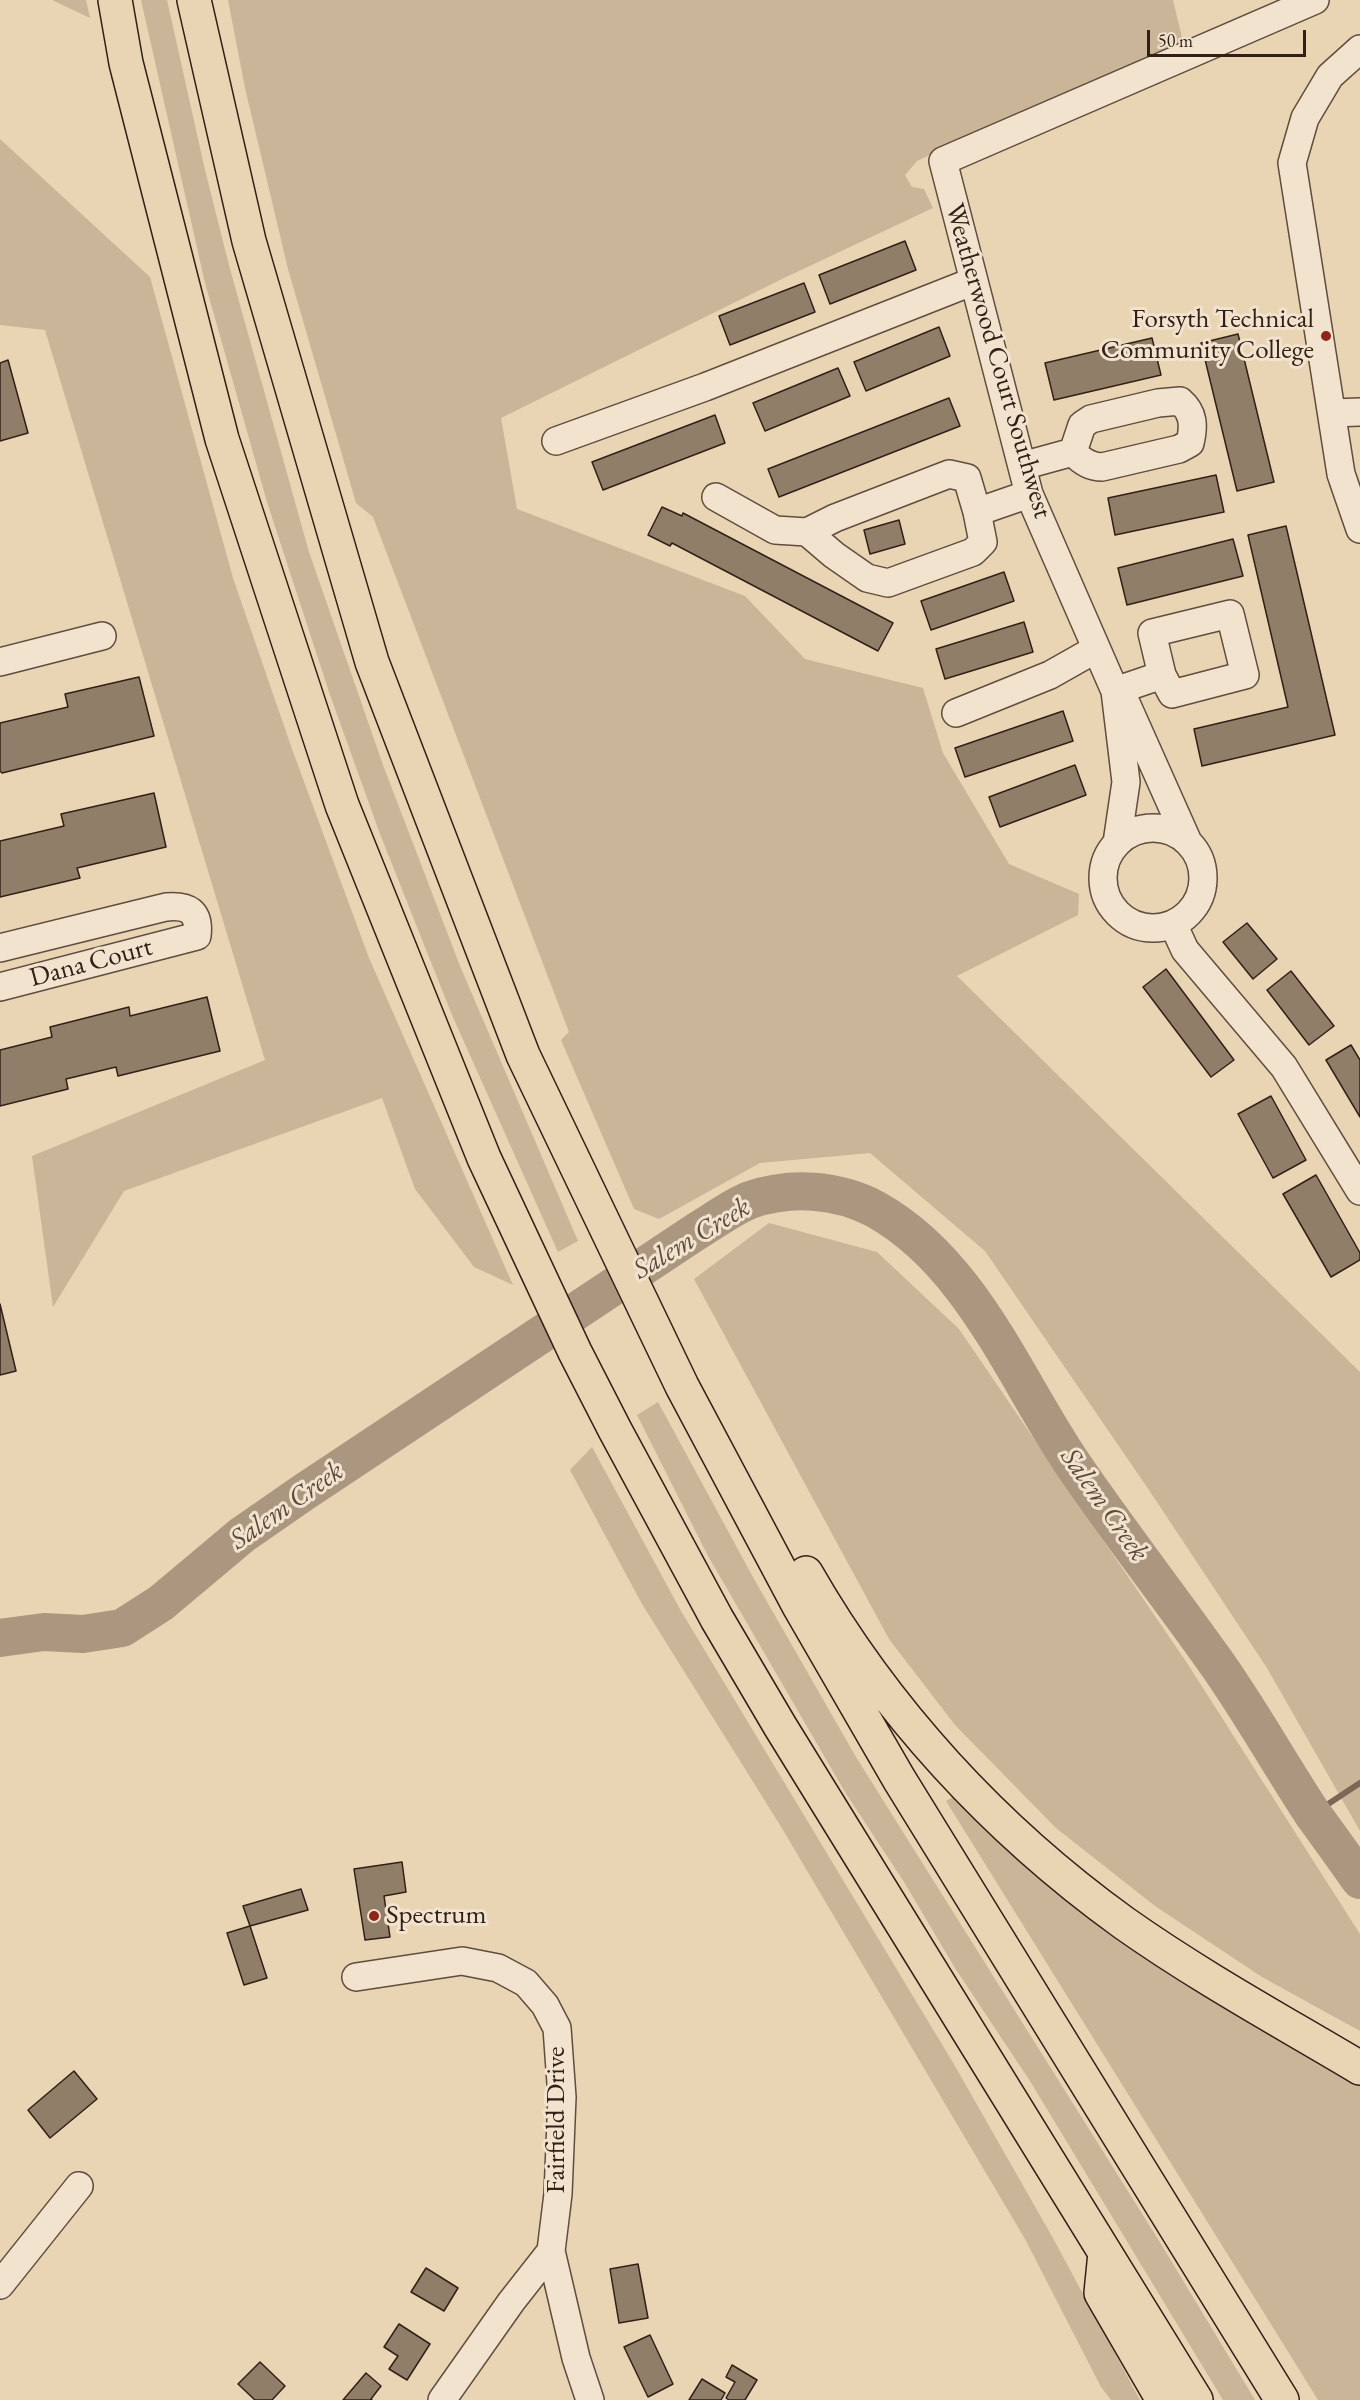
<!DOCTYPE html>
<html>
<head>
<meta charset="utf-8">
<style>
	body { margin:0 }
	#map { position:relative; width:1360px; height:2400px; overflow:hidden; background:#e9d4b4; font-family:"EB Garamond",serif }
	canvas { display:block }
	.scale { position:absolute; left:1147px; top:30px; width:159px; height:27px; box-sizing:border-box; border:3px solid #322018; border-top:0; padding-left:8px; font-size:18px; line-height:21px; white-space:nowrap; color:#322018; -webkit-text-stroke:4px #f1e3ce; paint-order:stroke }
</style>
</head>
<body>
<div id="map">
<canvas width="1360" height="2400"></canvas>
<div class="scale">50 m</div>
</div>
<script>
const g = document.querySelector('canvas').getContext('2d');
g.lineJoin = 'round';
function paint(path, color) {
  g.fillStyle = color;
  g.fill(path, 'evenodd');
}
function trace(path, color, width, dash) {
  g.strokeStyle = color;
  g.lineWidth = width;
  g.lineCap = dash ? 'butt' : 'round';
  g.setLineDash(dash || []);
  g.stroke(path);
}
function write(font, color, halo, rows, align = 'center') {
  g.font = font + ' "EB Garamond",serif';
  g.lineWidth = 6;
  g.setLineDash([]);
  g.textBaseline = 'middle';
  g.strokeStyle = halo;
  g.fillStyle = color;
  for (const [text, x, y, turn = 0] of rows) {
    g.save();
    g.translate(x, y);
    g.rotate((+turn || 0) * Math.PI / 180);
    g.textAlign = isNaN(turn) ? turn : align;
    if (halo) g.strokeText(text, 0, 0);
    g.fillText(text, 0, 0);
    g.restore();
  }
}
const green = new Path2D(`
	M52,0H86L90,18Z
	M141,0H167L205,170L230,269L309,552L383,765L460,966L578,1241L558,1252L452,1015L380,834L330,695L267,502L205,283Z
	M228,0H1173L1184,46L983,130L917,161L905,175L912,187L924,189L933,208L784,278L501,418L517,509L745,596L805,659L923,688L943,753L1009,864L1079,894L1078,915L957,976L1360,1372V1831L1267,1668L1149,1490L985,1251L870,1153L760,1163L659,1219L634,1209L561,1040L569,1032L373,517L356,503L288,269L245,88Z
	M0,139L150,277L233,578L292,749L369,958L513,1285L474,1267L415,1189L382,1098L124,1191L53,1307L32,1156L265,1060L45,330L0,325Z
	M769,1223L877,1252L959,1329L1187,1663L1360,1934V2031L1262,1977L1155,1906L1056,1828L955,1725L889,1639L694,1279Z
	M658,1402L754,1579L856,1757L1161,2244L1255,2400H1223L1030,2081L955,1968L904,1882L845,1792L708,1556L637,1415Z
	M592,1447L681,1611L955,2066L1054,2240L1140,2400H1111L1101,2387L1025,2239L780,1825L642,1604L570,1470Z
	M957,1795L1360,2083V2400H1318L946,1801Z`);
const stream = new Path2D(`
	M1313,1814L1360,1783`);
const river = new Path2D(`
	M0,1638L44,1632L83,1634L122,1628L161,1603L242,1535L304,1492L697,1231C714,1221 732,1207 750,1200C791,1186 837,1189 875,1209C972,1263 1014,1378 1074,1466C1119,1532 1169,1596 1215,1661C1250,1710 1279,1763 1312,1813C1328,1835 1344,1857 1360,1880`);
const building = new Path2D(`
	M905,241L916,270L830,304L819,275Z
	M804,283L815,312L730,345L719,316Z
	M939,327L950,356L866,391L854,362Z
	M1238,334L1274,482L1237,491L1201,343Z
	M1152,338L1161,375L1054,400L1045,363Z
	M8,360L28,433L0,441V363Z
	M838,368L850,396L765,431L753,403Z
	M949,398L960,426L779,497L768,469Z
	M715,415L725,443L603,490L592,462Z
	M1216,475L1224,512L1115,535L1108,498Z
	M662,507L682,516L683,513L893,623L878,651L672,543L670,546L648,535Z
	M899,520L905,544L870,554L864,530Z
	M1286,526L1335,735L1202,766L1194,729L1288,707L1248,535Z
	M1233,539L1243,576L1127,605L1118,568Z
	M1004,572L1014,601L931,630L921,601Z
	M1024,622L1033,652L945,679L936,649Z
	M139,677L154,736L2,773L0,771V723L68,707L65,694Z
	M1063,711L1073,741L965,777L955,748Z
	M1075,765L1086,795L1000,827L989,797Z
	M154,793L166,847L77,868L80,878L0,897V841L64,826L61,814Z
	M1247,923L1277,959L1253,979L1223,942Z
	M1166,969L1234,1060L1211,1077L1143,987Z
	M1291,971L1334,1026L1309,1045L1267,990Z
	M207,997L220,1051L118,1076L116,1067L66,1079L68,1089L0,1106V1050L52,1037L50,1027L129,1007L130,1016Z
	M1351,1045L1360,1060V1117L1326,1060Z
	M1271,1096L1306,1160L1273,1178L1238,1114Z
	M1316,1175L1360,1253V1260L1331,1277L1283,1194Z
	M0,1304L16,1371L0,1375Z
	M402,1862L406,1892L384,1896L390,1937L365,1940L354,1869Z
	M301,1889L308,1910L250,1926L243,1906Z
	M250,1926L267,1978L244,1985L227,1933Z
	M74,2071L97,2099L50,2138L28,2110Z
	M638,2264L648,2318L619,2323L610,2269Z
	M426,2268L458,2288L444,2311L411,2292Z
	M399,2324L430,2344L407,2380L389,2369L398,2356L384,2347Z
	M650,2335L673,2384L648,2397L624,2347Z
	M260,2362L285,2386L272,2400H255L238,2384Z
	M732,2365L757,2380L745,2400H729L726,2398L735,2382L726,2377Z
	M366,2373L381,2386L371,2399L372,2400H343Z
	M702,2379L725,2393L721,2400H689Z`);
const minor = new Path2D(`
	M1360,49L1330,76L1305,118L1292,163L1341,474L1360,529
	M1332,413L1360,412
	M556,441L705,387L974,281
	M1022,466L1073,452L1082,425L1091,419L1158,403L1180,401C1194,413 1194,426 1190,443L1179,449L1102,467C1090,467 1081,461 1073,452
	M716,497L775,530L807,532L835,518L949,474L967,478L977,512L1029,494
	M807,532L834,555L867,578L888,583L973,552L983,542L977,512
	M0,662L102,636
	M1115,691L1162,675L1152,633L1230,614L1245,675L1172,694L1162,675
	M1126,703L1188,842
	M956,713L1050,675L1096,649
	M1103 878a50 50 0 1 1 100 0a50 50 0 1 1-100 0Z
	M1117,843L1126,782L1115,691L1029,494L943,161L1315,0
	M1173,924L1185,950L1284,1067L1360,1191
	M0,948L166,907C188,905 200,911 197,936L0,987
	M356,1977L462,1961L498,1968L526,1983L545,2005L557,2028L562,2097L558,2194L551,2251L576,2358L590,2400
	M0,2285L79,2186
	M442,2400L511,2302L551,2251`);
const highway = new Path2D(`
	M115,0L126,63L222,439L342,805L484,1158L575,1352L615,1430L717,1619L780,1726L1196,2400
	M194,0L249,241L372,662L523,1055L682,1386L799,1606L899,1779L1282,2400
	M806,1573C885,1711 995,1830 1124,1923C1199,1976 1281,2021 1360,2068
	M1105,2253L1101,2293L1163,2400`);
const markers = [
	[1326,336,6,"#8f2418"],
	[374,1916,6,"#8f2418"]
];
const poiNames = [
	["Forsyth Technical",1314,320],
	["Community College",1314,351],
	["Spectrum",386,1916,"left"]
];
const streetNames = [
	["Weatherwood Court Southwest",998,361,74],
	["Dana Court",91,963,-15],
	["Fairfield Drive",557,2120,-90]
];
const waterNames = [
	["Salem Creek",692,1239,-31],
	["Salem Creek",1104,1505,55],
	["Salem Creek",287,1506,-35]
];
paint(green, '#cab599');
trace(stream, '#7b6756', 6);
trace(river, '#ab977f', 38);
paint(building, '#917e69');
trace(building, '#322018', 1.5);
trace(minor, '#604d3f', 30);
trace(highway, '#322018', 36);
trace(minor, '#f1e3ce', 27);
trace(highway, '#e9d4b4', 33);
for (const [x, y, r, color] of markers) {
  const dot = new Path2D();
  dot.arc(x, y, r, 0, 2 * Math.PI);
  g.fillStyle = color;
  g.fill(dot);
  trace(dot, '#f1e3ce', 2);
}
write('27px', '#322018', '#f1e3ce', poiNames, 'right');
write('27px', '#322018', '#f1e3ce', streetNames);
write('italic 28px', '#5c4a3c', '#f1e3ce', waterNames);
</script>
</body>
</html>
